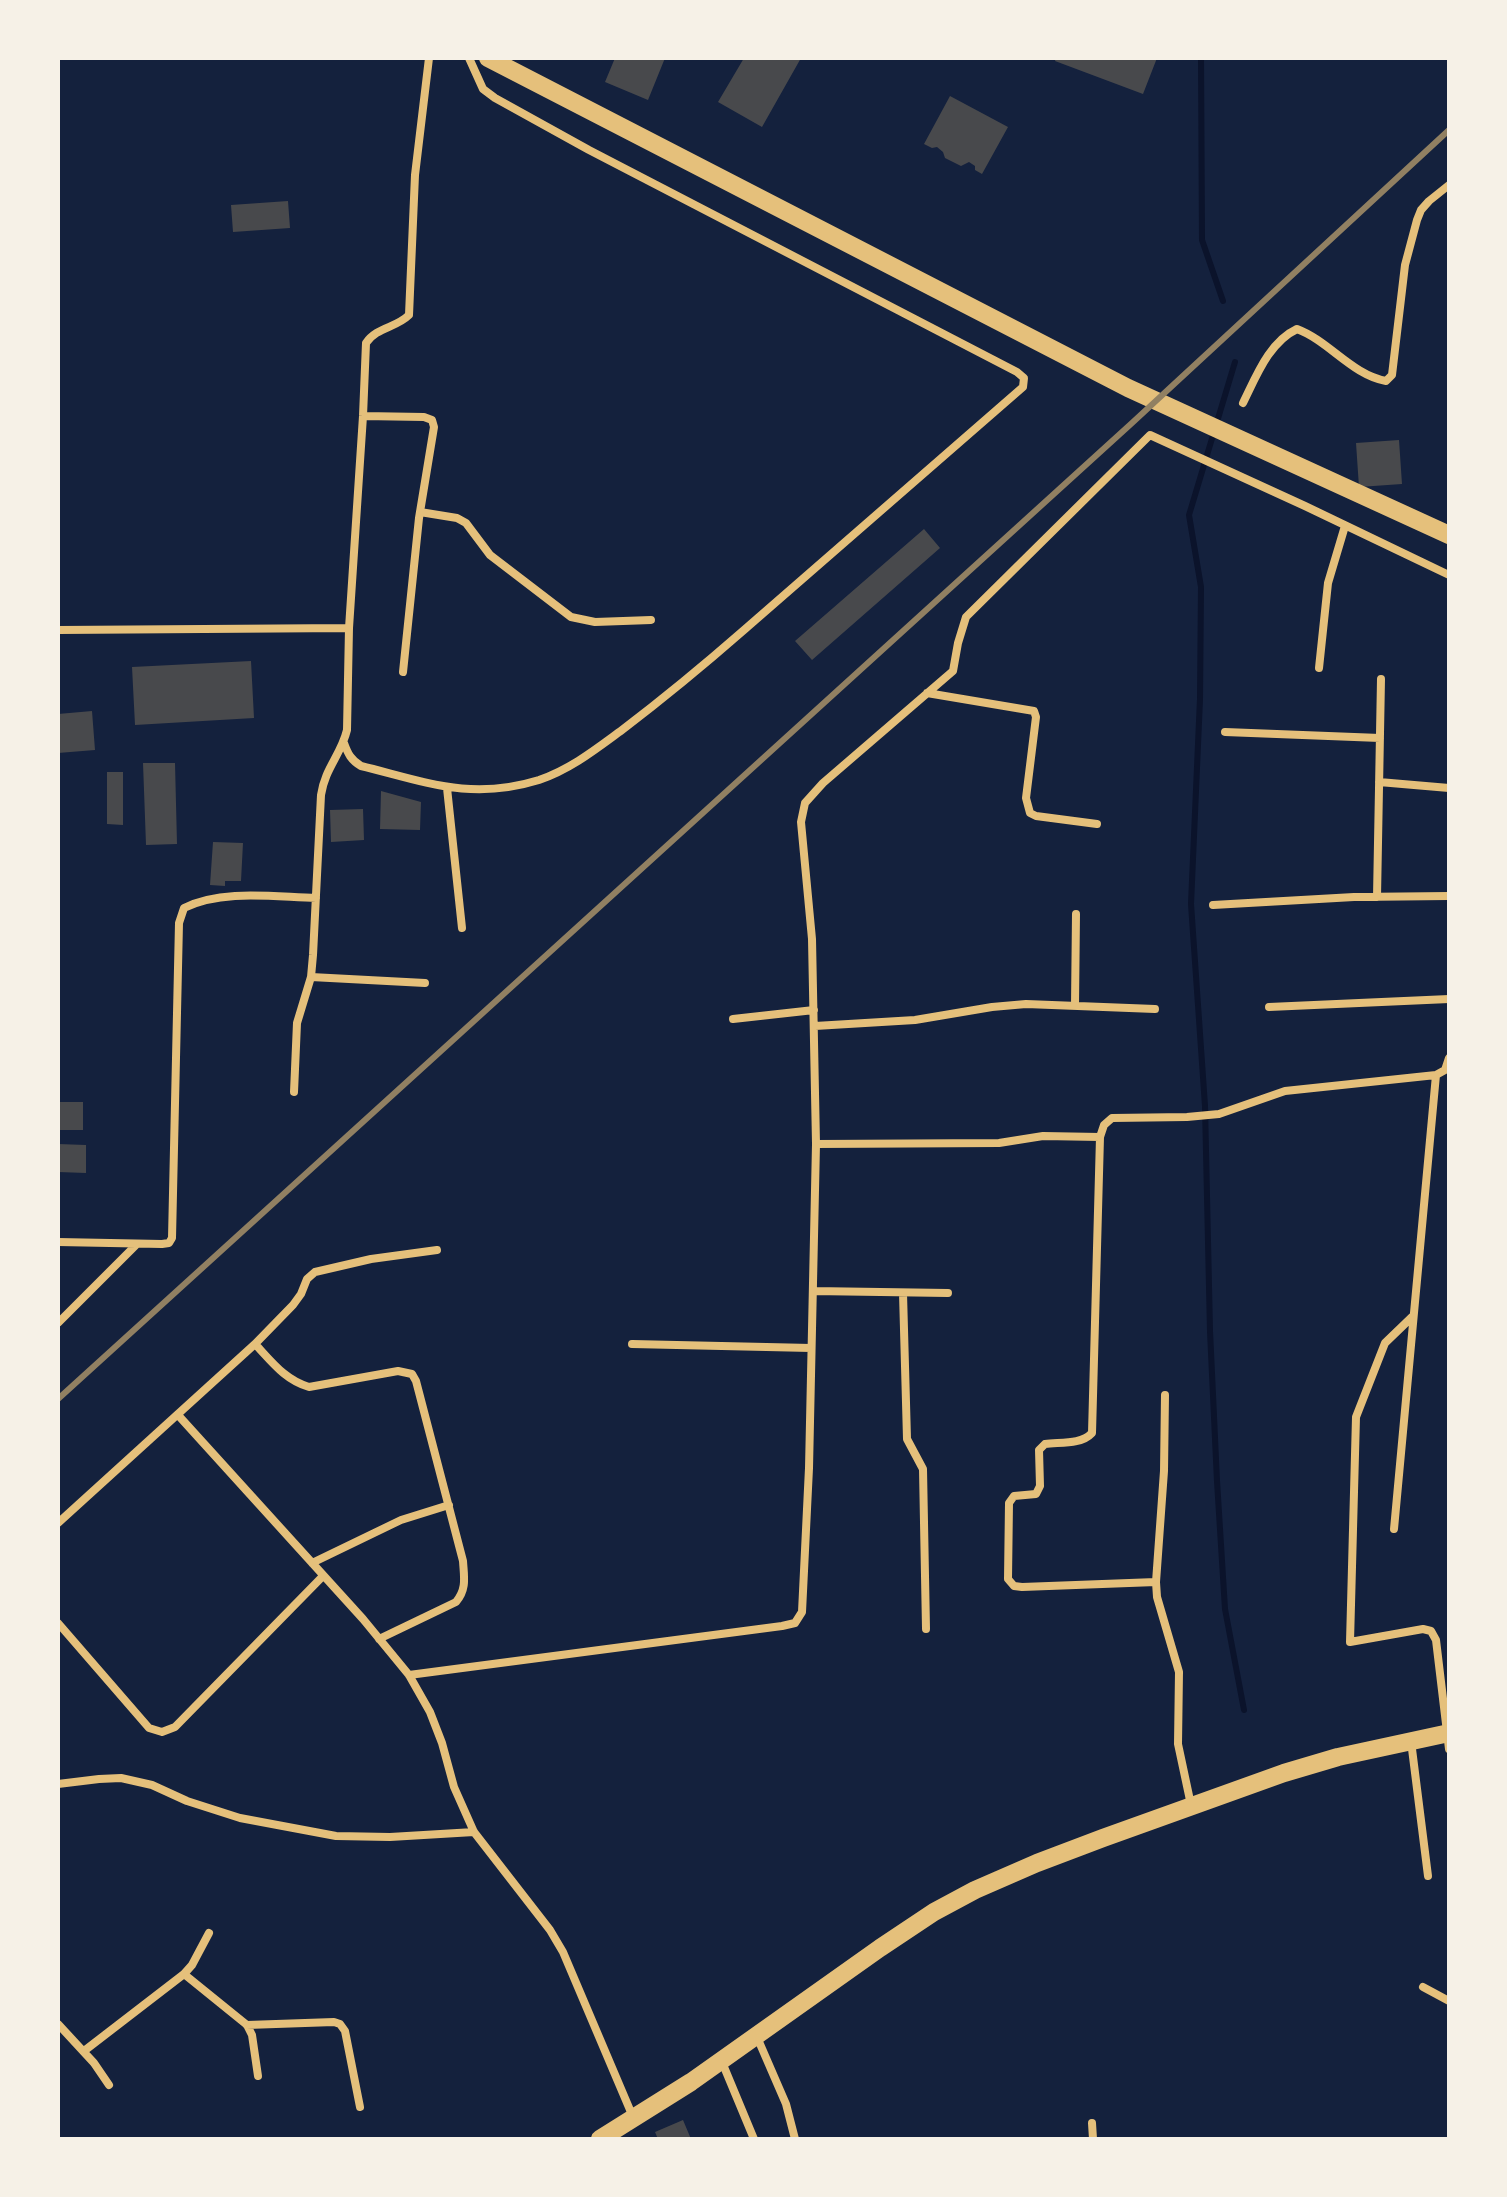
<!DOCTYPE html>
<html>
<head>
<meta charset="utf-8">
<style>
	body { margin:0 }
	#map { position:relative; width:1507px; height:2197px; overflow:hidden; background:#14213d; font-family:"Varela Round",sans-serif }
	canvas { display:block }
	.frame { position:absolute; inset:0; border:60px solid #f6f1e7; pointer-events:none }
</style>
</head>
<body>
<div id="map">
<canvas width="1507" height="2197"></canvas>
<div class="frame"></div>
</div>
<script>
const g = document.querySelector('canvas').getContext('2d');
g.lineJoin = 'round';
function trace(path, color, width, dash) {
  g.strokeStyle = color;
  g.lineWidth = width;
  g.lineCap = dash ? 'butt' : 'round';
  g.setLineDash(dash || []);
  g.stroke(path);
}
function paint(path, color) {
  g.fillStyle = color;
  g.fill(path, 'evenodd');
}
const stream = new Path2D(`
	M1201,58L1202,240L1223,301
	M1235,362L1189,515L1201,587L1200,699L1191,904L1205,1106L1210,1331L1217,1481L1225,1609L1244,1710`);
const building = new Path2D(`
	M615,58H665L648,100L605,82Z
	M744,58H801L762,127L718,102Z
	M1056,58H1157L1143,94L1055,61Z
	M950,96L1008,127L982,174L975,170V166L969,162L961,166L945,158L943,152L937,147L932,148L924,144Z
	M288,201L290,228L233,232L231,205Z
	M1399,440L1402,484L1359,487L1356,443Z
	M924,529L940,548L812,660L795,641Z
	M251,661L254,718L135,725L132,667Z
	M92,711L95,750L58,753V714Z
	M143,763H175L177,844L146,845Z
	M107,772H123V825L107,824Z
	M381,791L421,802L420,830L380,829Z
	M363,809L364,840L331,842L330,810Z
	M213,842L243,843L241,881H225V886L210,885Z
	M58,1102H83V1130H58Z
	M58,1144L86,1145V1173L58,1172Z
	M683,2120L691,2139H658L655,2132Z`);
const minor = new Path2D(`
	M1243,403C1256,377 1269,342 1297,329C1329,341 1352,375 1386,381L1392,375L1405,265L1417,220L1421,210L1429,201L1449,185
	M363,416L424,417L432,420L434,427L419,518L403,672
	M420,512L457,518L466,523L490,555L571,617L595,622L651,620
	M58,630L349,628
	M1319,668L1328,583L1345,526
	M927,693L1034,711L1036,717L1026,798L1030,813L1036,816L1097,824
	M1225,732L1380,738
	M344,743C348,754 351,760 361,766C426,782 471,801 539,780C571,769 596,749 622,730C664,698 704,665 744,630C837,549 930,468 1023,387L1024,378L1017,372L589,150L495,98L483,89L469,58
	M1379,782L1449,788
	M447,788L462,928
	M1377,897L1381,679
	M1213,905L1354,897L1449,896
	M311,977L425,983
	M1075,1005L1076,914
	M1269,1007L1449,999
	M733,1019L814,1010
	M815,1026L915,1020L992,1007L1026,1004L1155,1009
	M294,1092L297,1023L311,977L313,955L321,795C325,768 341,755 347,730L349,628L363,416L366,343C377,327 396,328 409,315L415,175L429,58
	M816,1144L999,1143L1043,1136L1100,1137
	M58,1242L162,1244L169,1243L172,1238L179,923L184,908C222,889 274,897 316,898
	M813,1291L948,1293
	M903,1293L907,1439L923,1469L926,1629
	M1412,1317L1385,1343L1356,1417L1350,1642L1423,1629L1431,1631L1436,1640L1449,1749
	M58,1323L136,1245
	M255,1344C272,1362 285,1380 309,1387L398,1371L412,1374L416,1381L463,1561C464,1577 467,1589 456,1602L379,1639
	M632,1344L811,1348
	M1165,1395L1164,1471L1156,1582L1157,1597L1179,1672L1178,1744L1191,1805
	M178,1415L363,1619L409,1675L430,1712L442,1743L454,1787L474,1832L550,1930L563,1952L633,2117
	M58,1523L255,1344L293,1305L301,1294L307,1279L315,1272L371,1259L437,1250
	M1394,1529L1436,1075
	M312,1563L401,1520L449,1505
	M1156,1582L1022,1587L1014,1586L1008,1579L1009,1503L1014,1496L1036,1494L1040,1486L1039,1450L1045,1444C1060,1442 1081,1445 1092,1433L1100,1137L1104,1125L1112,1118L1187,1117L1219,1114L1285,1091L1436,1075L1445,1070L1449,1058
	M58,1623L149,1728L162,1732L175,1727L323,1576
	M409,1675L782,1626L795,1623L802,1612L809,1468L816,1144L812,939L801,822L805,803L823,783L953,671L958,643L966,617L1150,435L1305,506L1449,575
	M1411,1741L1428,1876
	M58,1784L99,1779L121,1778L152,1785L187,1801L240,1818L336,1836L390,1837L474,1832
	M184,1974L247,2025L252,2035L258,2076
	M1423,1987L1449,2001
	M58,2024L94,2063L109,2085
	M247,2025L334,2022L340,2024L345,2031L360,2107
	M757,2037L786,2104L795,2139
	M84,2051L184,1974L192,1965L209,1933
	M722,2062L754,2139
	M1092,2123L1093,2139`);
const primary = new Path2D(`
	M488,58L1128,388L1449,535
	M600,2139L691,2082L880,1948L934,1912L975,1890L1037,1863L1103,1838L1284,1773L1338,1757L1449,1733`);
const rail = new Path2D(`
	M58,1399L1132,423L1449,130`);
trace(stream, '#0b132b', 6);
paint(building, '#48494c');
trace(minor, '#e5c07b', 8);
trace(primary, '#e5c07b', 18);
trace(rail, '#918062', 6);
</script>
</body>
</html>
